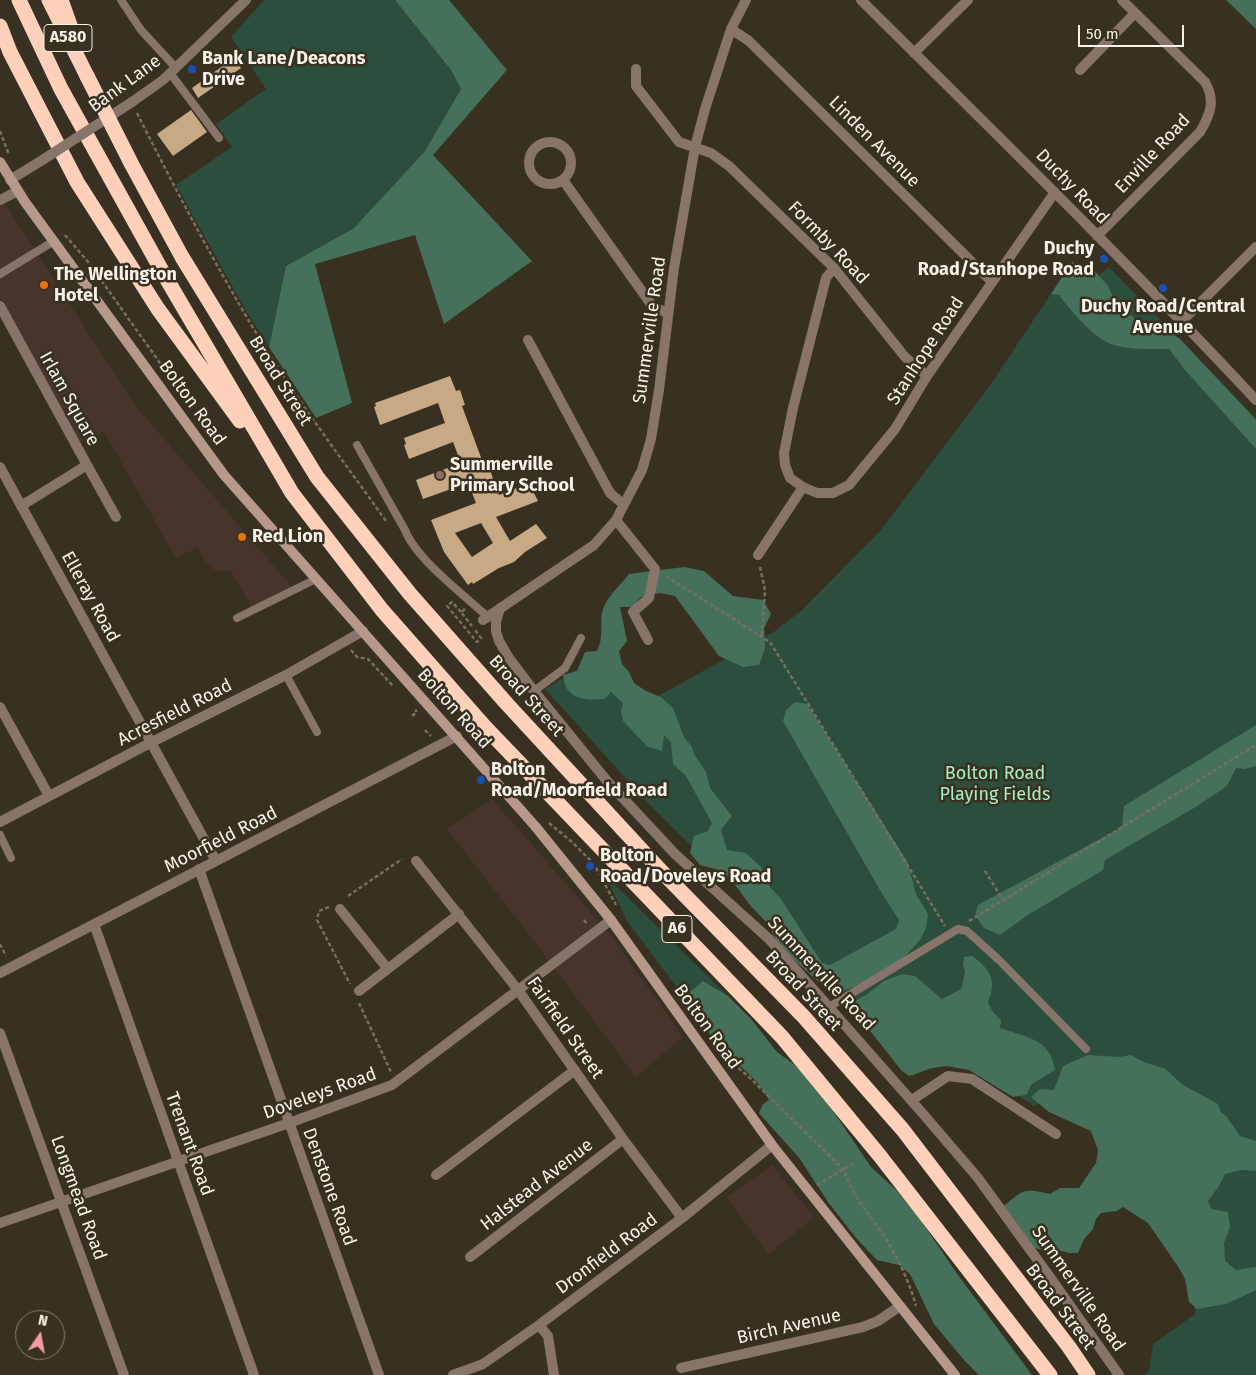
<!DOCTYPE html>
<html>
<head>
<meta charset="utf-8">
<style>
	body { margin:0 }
	#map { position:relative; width:1256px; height:1375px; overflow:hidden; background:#383021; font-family:"Fira Sans",sans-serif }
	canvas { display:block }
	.north { position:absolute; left:15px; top:1310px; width:50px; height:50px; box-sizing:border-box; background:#383021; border:1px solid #857e71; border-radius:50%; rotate:12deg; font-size:14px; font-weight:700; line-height:20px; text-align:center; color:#f8f3ea }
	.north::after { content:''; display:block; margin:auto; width:18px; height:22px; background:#f49aa4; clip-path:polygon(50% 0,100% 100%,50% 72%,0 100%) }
	.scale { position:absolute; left:1078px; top:25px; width:106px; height:22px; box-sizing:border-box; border:2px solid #f8f3ea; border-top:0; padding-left:6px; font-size:15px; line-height:18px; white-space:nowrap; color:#f8f3ea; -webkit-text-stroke:4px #383021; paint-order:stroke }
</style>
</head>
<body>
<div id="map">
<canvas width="1256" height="1375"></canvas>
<div class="north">N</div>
<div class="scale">50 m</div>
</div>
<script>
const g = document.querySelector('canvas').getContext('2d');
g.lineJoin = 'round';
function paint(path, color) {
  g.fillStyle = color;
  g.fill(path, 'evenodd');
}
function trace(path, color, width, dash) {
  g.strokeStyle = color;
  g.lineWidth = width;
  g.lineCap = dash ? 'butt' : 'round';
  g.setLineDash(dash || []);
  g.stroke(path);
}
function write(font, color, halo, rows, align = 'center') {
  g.font = font + ' "Fira Sans",sans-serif';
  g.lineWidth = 5;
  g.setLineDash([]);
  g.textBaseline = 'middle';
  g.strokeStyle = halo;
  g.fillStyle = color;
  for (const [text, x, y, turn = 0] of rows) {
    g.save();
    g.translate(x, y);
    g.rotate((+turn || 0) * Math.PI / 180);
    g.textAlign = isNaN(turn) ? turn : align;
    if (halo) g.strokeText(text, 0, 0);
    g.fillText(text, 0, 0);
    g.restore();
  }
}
const commercial = new Path2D(`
	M0,196L135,405L293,588L252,607L230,570L220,571L212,569L205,561L198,547L176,558L104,432L80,443L0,305Z
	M492,799L610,934L683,1037L636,1077L531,937L447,829Z
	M772,1165L814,1217L768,1255L727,1197Z`);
const green = new Path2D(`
	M264,0H395L451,70L461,89L425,151L354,228L286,266L269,347L245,309L176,185L232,147L216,124L266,89L231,37Z
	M1072,262L1091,282L1109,267L1256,418V1375H1144L1149,1371L1153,1344L1195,1314L1191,1277L1105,1138L1046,1098L1034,1106L996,1081L952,1063L932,1066L913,1076L823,983L727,877L684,839L649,804L545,689L600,656L642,705L775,631L802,610L880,531L991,384Z
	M605,875L728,996L703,981L691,991L687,999L684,997L627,921Z`);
const forest = new Path2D(`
	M395,0H449L507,70L433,155L532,261L444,324L415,235L315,264L352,403L316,418L269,347L286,266L354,228L425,151L461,89L451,70Z
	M1226,0H1256V29Z
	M1072,262L1094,270L1108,286L1118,308L1140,321L1164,329L1180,339L1256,420V449L1185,370L1169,349C1151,349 1132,350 1114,345C1095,340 1071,311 1059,295L1051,294Z
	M684,567L704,571L733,596L763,600L771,614L764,628L765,648L759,665L743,667L719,656L675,596L660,593L641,597L632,607H620L627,641L619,651L622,664L629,672L634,683L646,691L661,697L673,708L684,737L692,747L694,754L706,772L710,788L732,816L721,830L727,850L746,853L761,867L770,887L781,899L822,963L830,965L896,929L899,920L881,892L783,721L786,710L795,702L807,704L907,861L916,894L928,914L926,928L920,940L901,961L855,987L839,992L825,988L780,947L767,923L749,904L729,876L715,869L700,865L690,853L694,836L708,831L712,823L686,776L673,764L671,742L664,735L662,751L648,747L623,721L621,711L623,703L611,692L605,699C592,700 573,701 566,687C564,684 564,679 563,675L577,671L585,652L597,651C599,646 601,641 601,636C602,627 600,618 603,609C608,595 620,586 629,574Z
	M1256,725V766L1244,769L1236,768L1227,786L1194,808L1105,860L1103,870L1028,915L1000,935L984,928L975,916L978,905L1122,827L1124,806Z
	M972,956C991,970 997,980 988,1003L993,1012L1001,1020L1000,1028C1027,1038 1050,1038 1055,1070L1032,1084L1026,1095L1013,1097L969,1070L946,1066L932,1068L909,1076L901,1070L849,1004L866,995L884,981L902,974L915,976L942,999L961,989L965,973L963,964L964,957Z
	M703,981L728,996L752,1020L777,1052L802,1070L831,1108L871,1167L896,1190L920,1219L958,1275L1032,1375H979L964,1360L934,1324L910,1274L899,1265L877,1260L856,1238L828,1202L800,1159L759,1113L763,1104L769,1100C758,1078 739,1067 724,1050C709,1035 697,1017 687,999L691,991Z
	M1088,1055L1119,1057L1131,1055L1146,1063L1164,1068L1183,1085L1218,1104L1221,1112L1227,1117L1240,1136L1256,1141V1171L1241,1170L1225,1174L1219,1186L1208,1201L1211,1209L1228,1212L1230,1227L1224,1243L1225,1261L1236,1270L1256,1267V1290L1226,1304L1197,1309L1189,1302L1185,1279L1179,1268L1148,1223L1123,1207L1117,1211L1101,1213L1096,1219L1093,1229L1084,1239L1078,1253H1069L1054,1249L1048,1251L1035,1248L1004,1206C1023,1189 1025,1188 1050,1194L1060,1188H1079L1096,1163L1098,1150L1091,1131L1049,1112L1031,1097L1040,1089L1054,1090L1063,1066Z`);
const building = new Path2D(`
	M234,58L241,68L198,98L192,88Z
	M191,110L207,132L173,156L157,134Z
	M450,376L456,391L460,390L465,405L462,406L486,471L490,470L499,495L529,483L538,501L496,517L510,541L536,524L547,538L525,552L514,562L499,568L473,584L472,582L468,585L444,552L431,520L476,503L468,483L423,499L416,480L461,463L453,442L409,459L404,445L406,444L404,438L445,423L438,403L380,425L374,407L376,406L375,403ZM481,523L493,543L472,557L455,533Z`);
const path = new Path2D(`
	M137,113C172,183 209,253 249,321C290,391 339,455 386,521
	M0,131L9,155
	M65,235L89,263L189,404
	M760,567L765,590L762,637
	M666,576L770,642L945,926
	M465,609L461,612L472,626
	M461,612L452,602L447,606L477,642L481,638L475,630
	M351,650L357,657L368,659L393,686
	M412,716L417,712L415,710
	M425,730L431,736
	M549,823L572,842L594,864L616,905
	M985,871L1003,900
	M348,896L402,859
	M329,907L319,911L317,920L350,984
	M584,920L588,925
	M969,921L1256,745
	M0,944L6,956
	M359,1003L391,1072
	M727,1062L736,1066L749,1077L844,1170C852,1196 871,1216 886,1239C898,1259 910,1283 916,1306
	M817,1185L853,1164`);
const lane = new Path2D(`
	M121,0L141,30L176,68
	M170,73L219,138
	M0,274L54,241
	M357,445L405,530C416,559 464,595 488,617
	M237,618L316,579
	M286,675L317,732
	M534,691L565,668L581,638
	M0,835L11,858
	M829,1007L958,929L967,931L1000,961L1086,1049`);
const street = new Path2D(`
	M861,0C994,132 1128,263 1256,400
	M731,29L749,41L991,281
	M914,53L968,0
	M636,69V86L679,142L711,153L729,166L834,268L905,357L927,376
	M1080,70L1135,13
	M132,102L163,80L246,0
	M529 163a21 21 0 1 1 42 0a21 21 0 1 1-42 0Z
	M10,180L44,159
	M563,180L653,307L668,313
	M0,200L18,191
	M1097,236L1200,132C1210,115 1216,100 1205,82L1122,0
	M834,268L826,278L793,408L784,453L785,465L790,478L803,487L817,493H833L849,485L895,429L927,376L1055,192
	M0,306L87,465L21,506
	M1182,321L1256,247
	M528,340L610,493L623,504
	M87,465L116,517
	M0,467L216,861
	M616,520L655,569L649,598L633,612L648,640
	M758,555L803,487
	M500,608L496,622V631L499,641L509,658L534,691L607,781L675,854L769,939L924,1115L978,1178L1047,1273L1119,1375
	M483,620L594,545L616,520L642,470L651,439L659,390L674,268L695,147L705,109L731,29L746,0
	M0,707L49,796
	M0,822L152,742L286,675L363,631
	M416,861L518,990L623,1139L682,1218
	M199,869L379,1375
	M340,909L387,968
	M94,924L254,1375
	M0,973L457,736
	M359,991L459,914
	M0,1033L124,1375
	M912,1100L948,1076L972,1079L1056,1134
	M436,1175L575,1070
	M0,1223L289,1123L392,1085L611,920
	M470,1257L623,1139
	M539,1325L548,1336L554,1375
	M681,1368L863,1327L878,1321L900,1306
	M453,1375L483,1364L539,1325L682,1218L772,1145`);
const secondary = new Path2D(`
	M0,162L25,202L224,475L535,826L611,920L772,1145L955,1375`);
const highway = new Path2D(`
	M19,0L61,89L162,271L292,493L382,610L485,727L782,1037L880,1156L1050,1375
	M49,0L87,76
	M61,0L70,25
	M0,26L10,52L77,182L158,309L240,421`);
const streetBridge = new Path2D(`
	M44,159L132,102`);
const highwayBridge = new Path2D(`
	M87,76L132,165L182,257L317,477L410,594L507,704L663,873L804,1017L903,1130L1069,1347L1088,1375`);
const markers = [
	[192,69,5,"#1a4fb4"],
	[1104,259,5,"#1a4fb4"],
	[44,285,5,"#e8710a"],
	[1163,288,5,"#1a4fb4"],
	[440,475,5,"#8d6e63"],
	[242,537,5,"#e8710a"],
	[481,780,5,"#1a4fb4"],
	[590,866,5,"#1a4fb4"]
];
const shields = [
	[68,38,48],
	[677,929,30]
];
const shieldNames = [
	["A580",68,38],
	["A6",677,929]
];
const poiNames = [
	["Bank Lane/Deacons",202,59],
	["Drive",202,80],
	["Duchy",1094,249,"right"],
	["Road/Stanhope Road",1094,270,"right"],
	["The Wellington",54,275],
	["Hotel",54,296],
	["Duchy Road/Central",1163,307,"center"],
	["Avenue",1163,328,"center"],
	["Summerville",450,465],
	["Primary School",450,486],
	["Red Lion",252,537],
	["Bolton",491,770],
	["Road/Moorfield Road",491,791],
	["Bolton",600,856],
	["Road/Doveleys Road",600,877]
];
const streetNames = [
	["Bank Lane",125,84,-36],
	["Linden Avenue",874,142,45],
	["Enville Road",1153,154,-47],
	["Duchy Road",1072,187,46],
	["Formby Road",828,243,46],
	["Summerville Road",650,330,-82],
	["Stanhope Road",926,351,-57],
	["Broad Street",280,381,58],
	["Irlam Square",69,399,61],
	["Bolton Road",192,403,54],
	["Elleray Road",90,597,61],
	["Broad Street",526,696,48],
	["Bolton Road",454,709,48],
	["Acresfield Road",175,713,-27],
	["Moorfield Road",221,840,-27],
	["Summerville Road",821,974,47],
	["Broad Street",803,991,47],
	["Bolton Road",707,1027,54],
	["Fairfield Street",565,1028,55],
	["Doveleys Road",320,1094,-20],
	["Trenant Road",189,1144,70],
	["Halstead Avenue",537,1185,-38],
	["Denstone Road",329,1187,70],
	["Longmead Road",78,1198,70],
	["Dronfield Road",607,1254,-37],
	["Summerville Road",1078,1289,55],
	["Broad Street",1060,1307,53],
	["Birch Avenue",789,1327,-13]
];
const parkNames = [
	["Bolton Road",995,774],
	["Playing Fields",995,795]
];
paint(commercial, '#47342d');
paint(green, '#2c4e3d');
paint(forest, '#45715a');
paint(building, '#c8a985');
trace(path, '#766f62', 2.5, [4, 2.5]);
trace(lane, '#87746b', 8);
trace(street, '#87746b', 10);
trace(secondary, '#b7998b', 10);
trace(highway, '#ffd0ba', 15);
trace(streetBridge, '#87746b', 10);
trace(highwayBridge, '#ffd0ba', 15);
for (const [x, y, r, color] of markers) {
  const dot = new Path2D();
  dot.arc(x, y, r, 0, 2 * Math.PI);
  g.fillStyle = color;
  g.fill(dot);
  trace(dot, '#383021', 2);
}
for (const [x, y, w] of shields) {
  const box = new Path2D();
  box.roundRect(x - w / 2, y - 13.5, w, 27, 4);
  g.fillStyle = '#383021';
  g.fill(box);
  trace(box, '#f8f3ea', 1);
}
write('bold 16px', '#f8f3ea', null, shieldNames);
write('bold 18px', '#f8f3ea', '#383021', poiNames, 'left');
write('18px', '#f8f3ea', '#383021', streetNames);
write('18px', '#a5eec7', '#383021', parkNames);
</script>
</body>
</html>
